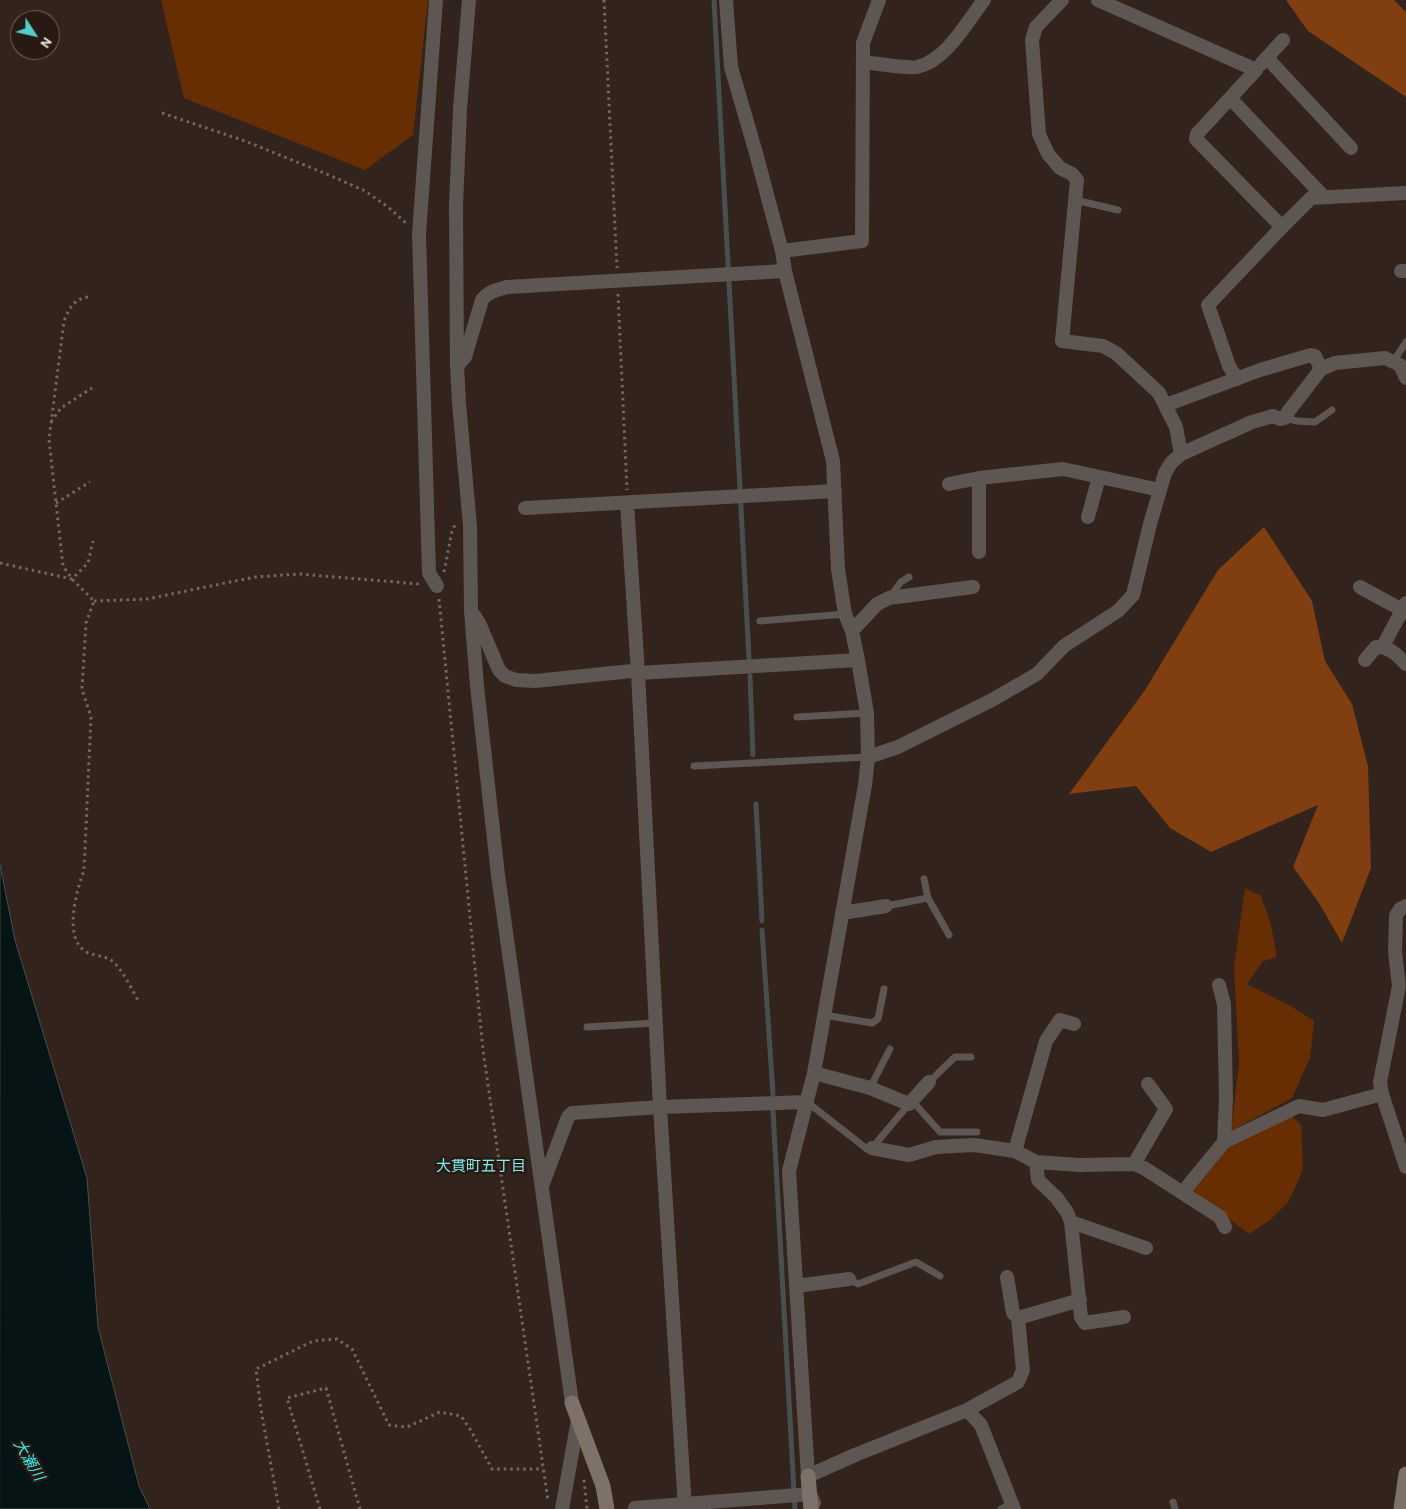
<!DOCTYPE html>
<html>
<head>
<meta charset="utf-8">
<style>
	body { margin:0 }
	#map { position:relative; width:1406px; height:1509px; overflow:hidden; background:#32231c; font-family:Barlow,sans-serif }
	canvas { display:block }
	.north { position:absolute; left:10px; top:10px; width:50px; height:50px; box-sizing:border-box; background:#281a12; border:1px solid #72665f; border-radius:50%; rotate:125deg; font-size:14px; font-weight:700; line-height:20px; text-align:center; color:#e2d8d3 }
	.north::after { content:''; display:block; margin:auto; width:18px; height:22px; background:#52cdce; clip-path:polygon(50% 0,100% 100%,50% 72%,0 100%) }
</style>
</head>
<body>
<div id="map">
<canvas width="1406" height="1509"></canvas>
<div class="north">N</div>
</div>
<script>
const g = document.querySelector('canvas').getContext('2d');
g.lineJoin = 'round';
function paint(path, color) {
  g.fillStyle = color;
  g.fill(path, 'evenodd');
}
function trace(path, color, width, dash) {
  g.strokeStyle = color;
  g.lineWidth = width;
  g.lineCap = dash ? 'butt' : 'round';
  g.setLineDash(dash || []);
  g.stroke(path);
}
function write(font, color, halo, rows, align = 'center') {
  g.font = font + ' Barlow,"Noto Sans JP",sans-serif';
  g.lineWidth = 5;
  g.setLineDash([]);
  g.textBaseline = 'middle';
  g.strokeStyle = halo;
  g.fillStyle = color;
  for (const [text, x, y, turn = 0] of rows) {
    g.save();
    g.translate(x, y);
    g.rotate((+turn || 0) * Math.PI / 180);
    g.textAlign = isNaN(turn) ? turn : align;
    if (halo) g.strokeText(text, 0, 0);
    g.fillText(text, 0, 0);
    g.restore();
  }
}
const green = new Path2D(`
	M161,0H428L413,135L365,170L184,98Z
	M1245,888L1261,896L1271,925L1277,957L1263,961L1247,984L1289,1005L1314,1021L1310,1058L1292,1098L1231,1131L1239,1063L1234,966Z
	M1290,1115L1301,1125L1303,1170L1289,1201L1270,1220L1249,1234L1193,1191L1228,1148Z`);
const forest = new Path2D(`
	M1286,0H1394L1406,12V97L1308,31Z
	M1264,527L1312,601L1325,661L1352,704L1368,766L1371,868L1342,943L1319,903L1293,867L1318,805L1211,852L1170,828L1136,786L1069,794L1145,690L1218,570Z`);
const water = new Path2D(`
	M0,865L15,940L87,1178L98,1327L139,1486L150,1509H0Z`);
const stream = new Path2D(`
	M714,0L749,658
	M750,676L753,755
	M756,804L762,921
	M762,930L773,1094
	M773,1111L795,1509`);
const path = new Path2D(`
	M604,0L617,268
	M162,113L245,141L329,175L365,191L388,207L406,223
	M618,294L627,490
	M88,297C74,299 69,308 64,321L49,440L63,566L72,579L94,601L86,623L82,689L91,717L84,870C77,889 63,937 85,951C92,956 103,955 111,960C122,968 132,990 139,1002
	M51,422L61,408L92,388
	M56,503L90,482
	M0,563L72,579L88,563L93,541
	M444,572L452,531L455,525
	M439,599L483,1050L548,1501
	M94,601L147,599L255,577L299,574L419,584
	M584,1480L587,1509
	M279,1509L261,1410L256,1369L313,1341L337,1339L352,1349L389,1425L407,1427L440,1412L461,1416L470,1429L492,1469H543
	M320,1509L287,1398L326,1388L360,1509`);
const lane = new Path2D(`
	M1075,200L1118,210
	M1393,362L1406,342
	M1285,418L1297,421L1315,422L1332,410
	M889,598L901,582L909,577
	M760,621L845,614
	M797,717L867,713
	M694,766L868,757
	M924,879L928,898L949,935
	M886,906L928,898
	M824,1015L872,1023L878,1019L884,989
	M587,1027L656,1023
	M929,1082L955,1057H971
	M870,1088L890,1049
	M807,1102L867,1149L872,1148L909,1104L916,1105L940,1132H977
	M849,1279L858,1284L916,1262L940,1276
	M1173,1502L1175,1509
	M1001,1509L1013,1503`);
const street = new Path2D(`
	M436,0L419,234L429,573L437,586
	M469,0L460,109L456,206L457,366L459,403L470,526L471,611L477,686L498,875L572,1403
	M726,0L731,67L756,153L782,251L785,271L833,461L838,569L845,614L852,631L858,660L867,713L868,757L865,785L814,1073L789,1171L808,1476L855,1455L967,1410L981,1425L1014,1509
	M1062,0L1036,27L1032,40L1039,134L1048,154L1060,168L1072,174L1077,180L1062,341L1103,346L1116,353L1159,393L1176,427L1181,454
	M1098,0L1256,70L1197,134L1196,139L1282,227L1311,198L1406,193
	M1267,58L1351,148
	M863,62C874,63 908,69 917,67C946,61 967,22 984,0
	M1261,64L1283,40
	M1230,98L1324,197
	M782,251L862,241L863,43L879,0
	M1401,271H1406
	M457,366L465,357L482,300C489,291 497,290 507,287L785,271
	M1237,379L1229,366L1208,305L1282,227
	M1166,405L1260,370L1311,355L1315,356L1321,369
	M979,478V552
	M949,484L979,478L1063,469L1160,490
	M627,503L638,673L660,1107L685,1509
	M525,508L835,491
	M1088,517L1099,477
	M1360,587L1406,612
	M474,615L480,625L499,670L505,676L516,680L535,681L632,671L638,673L858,660
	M852,631L877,604L889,598L973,587
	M1383,646L1406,603
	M1365,660L1376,647C1389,646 1397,655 1406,664
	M868,757L898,747L992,700L1037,674L1064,646L1118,611L1133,595L1150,524L1165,473L1171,463L1181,454L1252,422L1273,416L1280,419L1285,418L1288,412L1321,369L1335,363L1385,358L1400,365L1406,378
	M1406,906L1400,909L1396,916L1395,952L1399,986L1380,1082L1382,1094L1406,1167
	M842,913L886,906
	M814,1073L870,1088L909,1104L929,1082
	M1224,1142L1299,1106L1323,1110L1382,1094
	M872,1148L909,1155L936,1147L974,1145L1015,1151L1036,1162L1080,1165L1134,1164L1144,1168L1220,1217L1225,1227
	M1015,1151L1046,1041L1060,1020L1074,1024
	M1036,1162L1038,1180L1056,1197L1067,1212L1071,1222L1081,1317L1085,1323L1124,1317
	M1134,1164L1166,1109L1148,1084
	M542,1186L568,1117L572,1113L660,1107L807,1102
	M1183,1192L1224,1142L1226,1098L1224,1004L1219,985
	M1071,1222L1146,1248
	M796,1286L849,1279
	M1018,1318L1080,1300
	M967,1410L1018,1382L1023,1370L1018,1318L1013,1313L1007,1277
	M635,1508L810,1494L814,1503
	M562,1509L578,1420`);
const secondary = new Path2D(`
	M572,1403L603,1486L607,1509
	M808,1476L811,1509
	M1401,1509L1406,1474`);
const neighbourhoodNames = [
	["大貫町五丁目",481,1166]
];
const waterNames = [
	["大瀬川",29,1460,59]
];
paint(green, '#672e04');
paint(forest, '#813e11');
paint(water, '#061415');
trace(water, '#484f4e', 1);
trace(stream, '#484f4e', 5);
trace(path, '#756761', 3, [2.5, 4]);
trace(lane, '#5e5652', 7);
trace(street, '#5e5652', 14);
trace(secondary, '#7d716a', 15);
write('15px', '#80ecec', '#281a12', neighbourhoodNames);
write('italic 15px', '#39edee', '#281a12', waterNames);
</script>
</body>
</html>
